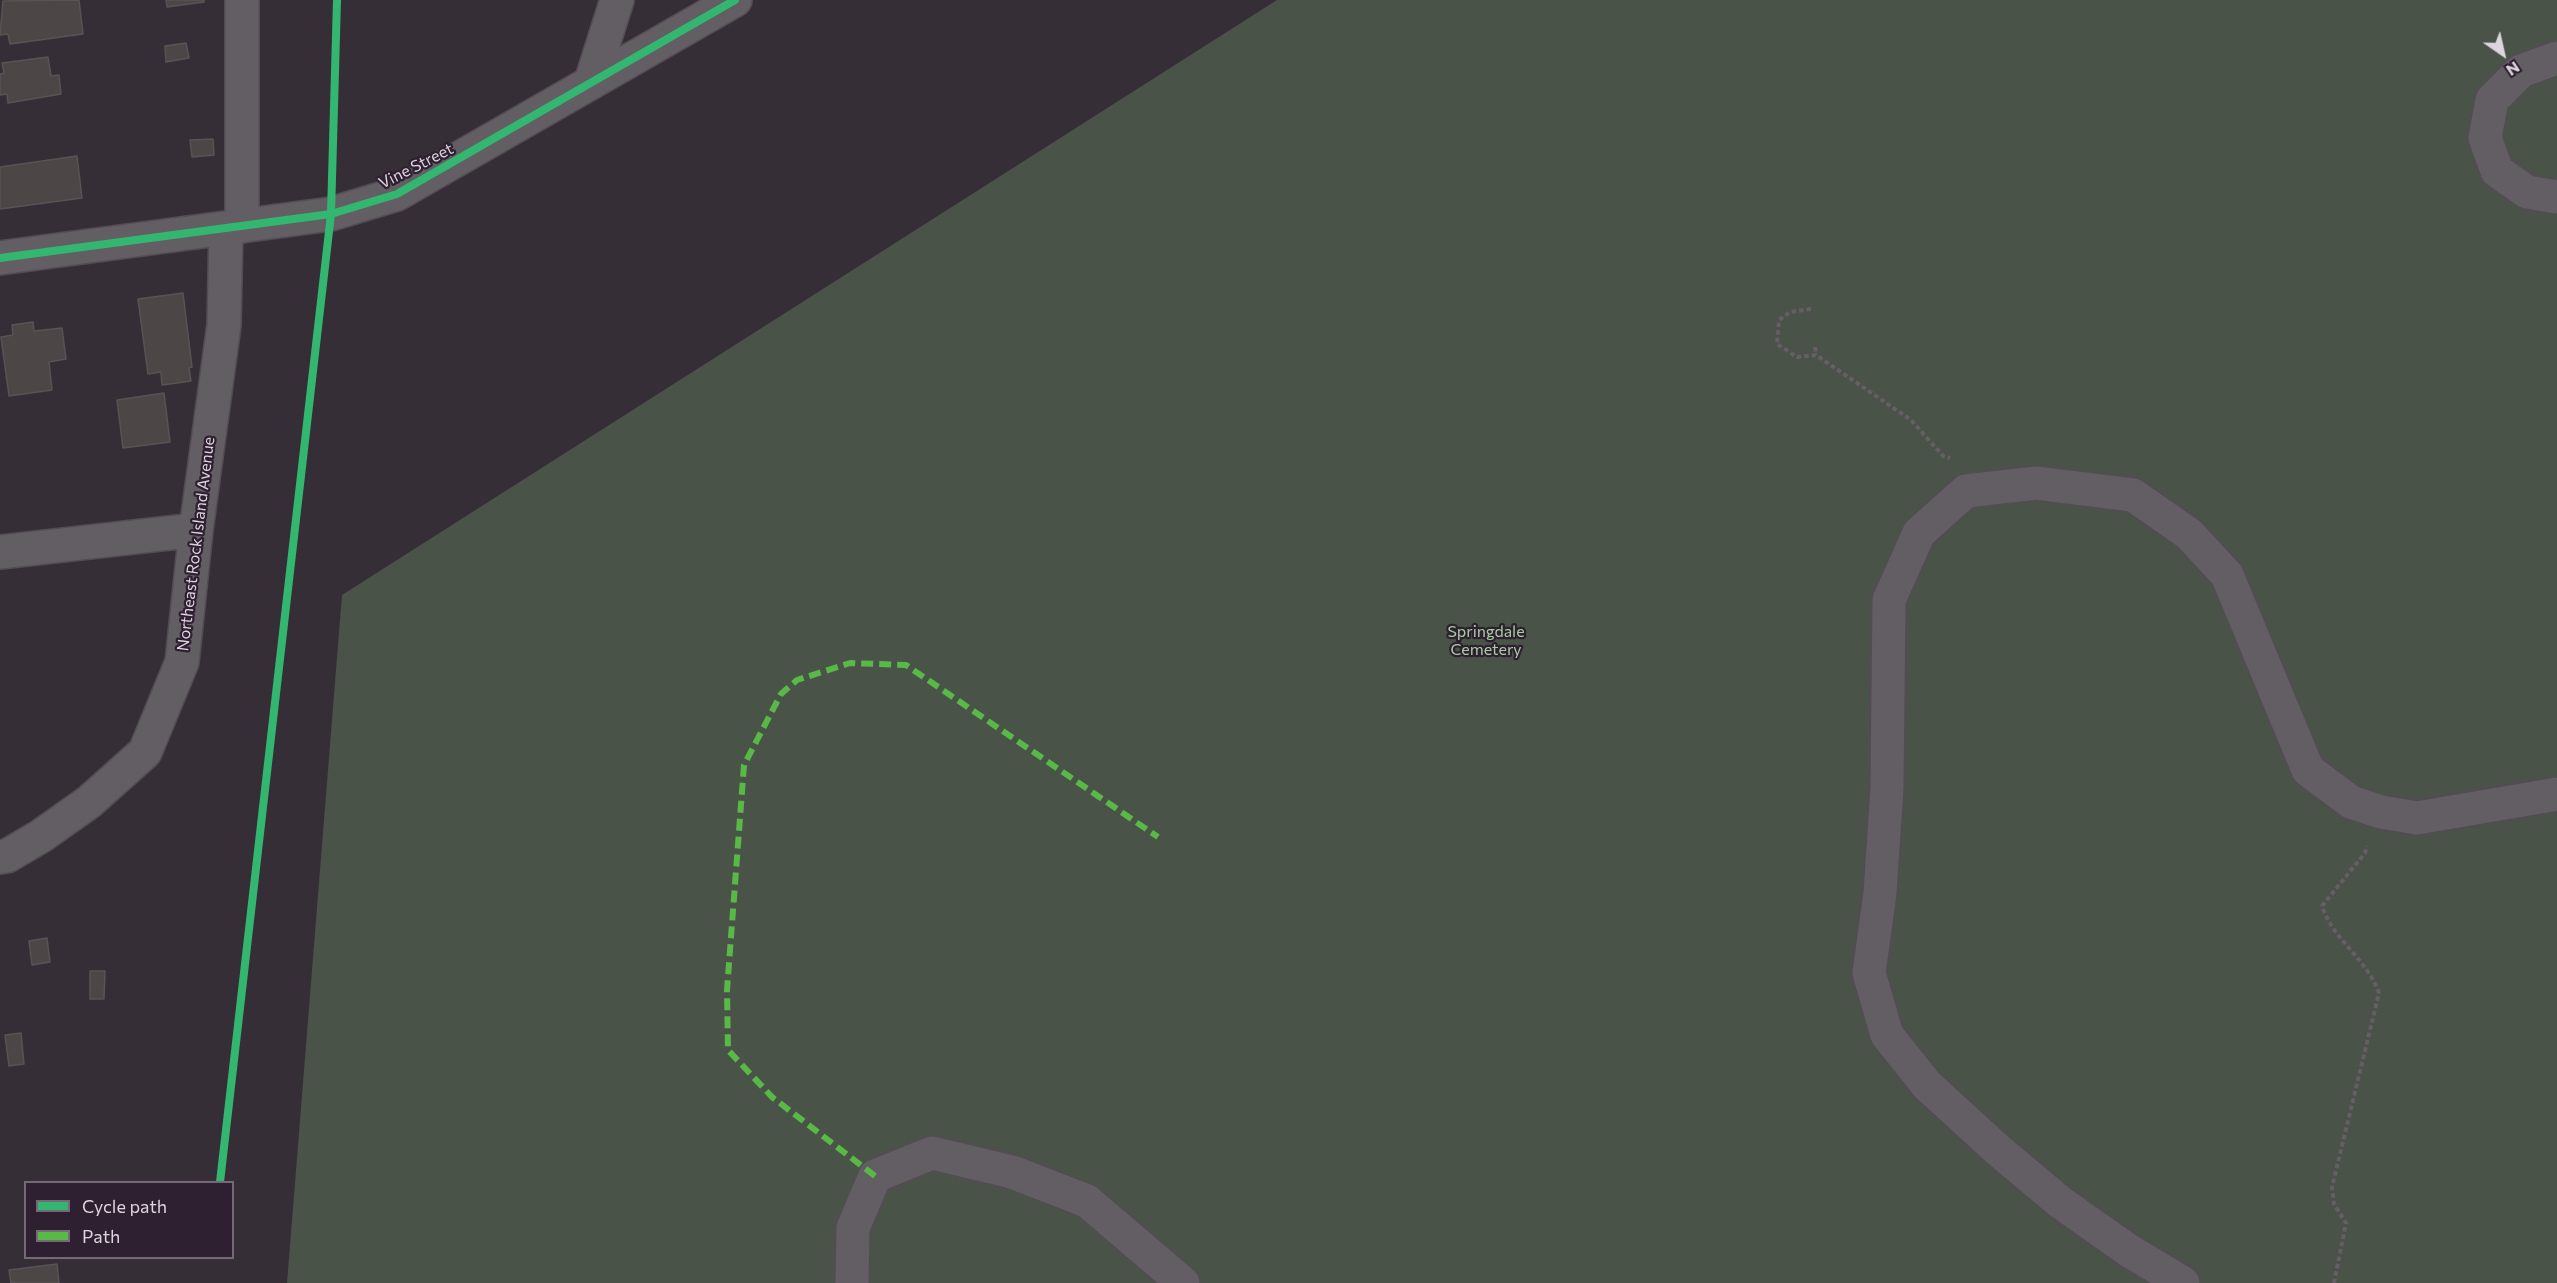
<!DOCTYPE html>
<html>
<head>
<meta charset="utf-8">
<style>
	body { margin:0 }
	#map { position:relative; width:2557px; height:1283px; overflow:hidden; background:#362e37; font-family:Commissioner,sans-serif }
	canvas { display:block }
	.legend { position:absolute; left:24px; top:1181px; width:210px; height:78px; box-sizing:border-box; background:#2f2031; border:2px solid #756877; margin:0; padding:8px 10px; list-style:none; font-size:18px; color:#ded4df }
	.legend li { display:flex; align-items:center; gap:12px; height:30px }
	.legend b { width:30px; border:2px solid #756877 }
	.north { position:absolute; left:2473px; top:24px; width:60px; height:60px; -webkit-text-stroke:4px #2f2031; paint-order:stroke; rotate:146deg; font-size:16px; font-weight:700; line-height:24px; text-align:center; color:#ded4df }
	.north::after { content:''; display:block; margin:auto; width:21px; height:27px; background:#ded4df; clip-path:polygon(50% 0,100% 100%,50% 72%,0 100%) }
</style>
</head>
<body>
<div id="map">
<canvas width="2557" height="1283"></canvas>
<ul class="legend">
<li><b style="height:8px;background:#33b770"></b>Cycle path</li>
<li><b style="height:8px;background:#58b947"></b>Path</li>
</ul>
<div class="north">N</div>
</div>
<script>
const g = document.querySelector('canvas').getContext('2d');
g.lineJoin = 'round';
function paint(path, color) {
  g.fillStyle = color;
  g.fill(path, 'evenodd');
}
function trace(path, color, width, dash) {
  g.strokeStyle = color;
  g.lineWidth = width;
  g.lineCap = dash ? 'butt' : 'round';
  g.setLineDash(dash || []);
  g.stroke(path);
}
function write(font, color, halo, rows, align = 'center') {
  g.font = font + ' Commissioner,sans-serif';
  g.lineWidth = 4.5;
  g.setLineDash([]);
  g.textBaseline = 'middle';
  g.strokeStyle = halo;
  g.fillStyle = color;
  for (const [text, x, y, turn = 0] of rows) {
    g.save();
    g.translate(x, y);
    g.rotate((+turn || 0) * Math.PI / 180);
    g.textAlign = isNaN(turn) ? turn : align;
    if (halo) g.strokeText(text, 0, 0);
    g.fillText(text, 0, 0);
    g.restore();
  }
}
const green = new Path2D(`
	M1277,0H2557V1283H287L342,595Z`);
const building = new Path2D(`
	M79,0L83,34L10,44L8,34L0,35L3,1Z
	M166,0H204V2L167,7Z
	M186,43L189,58L166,62L165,46Z
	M48,57L51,76L59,75L61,94L8,103L7,94L0,95V74L4,73L2,63Z
	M213,139L214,155L192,157L190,140Z
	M77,156L82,198L0,209V167Z
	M183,293L192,367L189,368L191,381L162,385L161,372L148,374L138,299Z
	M33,322L34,331L62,328L66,359L49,362L52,390L9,396L1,337L13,335L12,325Z
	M164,393L170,442L123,448L117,400Z
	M47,938L50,962L32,965L29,941Z
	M90,971H105L104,999H90Z
	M21,1033L24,1064L9,1066L5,1035Z
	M57,1264L59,1283H11L9,1270Z`);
const path = new Path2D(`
	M1811,309L1790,312L1779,320L1777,344L1797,357L1816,355L1911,420L1943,456L1950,458
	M1815,347L1816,355
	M2334,1283L2346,1223L2334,1204L2332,1187L2379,993C2367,959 2333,940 2322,906L2365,853L2367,846`);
const minor = new Path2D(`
	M2557,58L2521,71L2492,100L2485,138L2497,171L2527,192L2557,197
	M591,82L617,0
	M242,226V0
	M0,258L331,214L397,194L735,0
	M0,552L196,530
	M0,857L7,856L41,836L89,802L145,752L182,662L196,530L224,325L226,228
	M852,1283L853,1228L875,1176L932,1153L1012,1172L1087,1201L1183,1283
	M2183,1283L2128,1250L2060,1202L1998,1150L1927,1085L1887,1035L1869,973L1880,893L1887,788L1889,600L1919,533L1966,491L2036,483L2133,495L2189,534L2227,575L2308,770L2351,802L2381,812L2417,818L2557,794`);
const quiet = new Path2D(`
	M875,1176L772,1097L728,1050L727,990L744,765L781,694L797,680L850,663L906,665L1158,837`);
const cycleway = new Path2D(`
	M0,258L331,214L397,194L735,0
	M220,1182L331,214L337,0`);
const streetNames = [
	["Vine Street",416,166,-27],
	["Northeast Rock Island Avenue",196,544,-83]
];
const parkNames = [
	["Springdale",1486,632],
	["Cemetery",1486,650]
];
paint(green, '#4a5348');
paint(building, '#4d4646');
trace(building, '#595353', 1.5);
trace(minor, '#544c55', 36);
trace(path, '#655f65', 4, [4.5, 3]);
trace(minor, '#635d64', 33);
trace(quiet, '#58b947', 6, [12, 6]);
trace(cycleway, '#33b770', 8);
write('16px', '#ded4df', '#2f2031', streetNames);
write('16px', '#a8cfa2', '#2f2031', parkNames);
</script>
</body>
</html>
